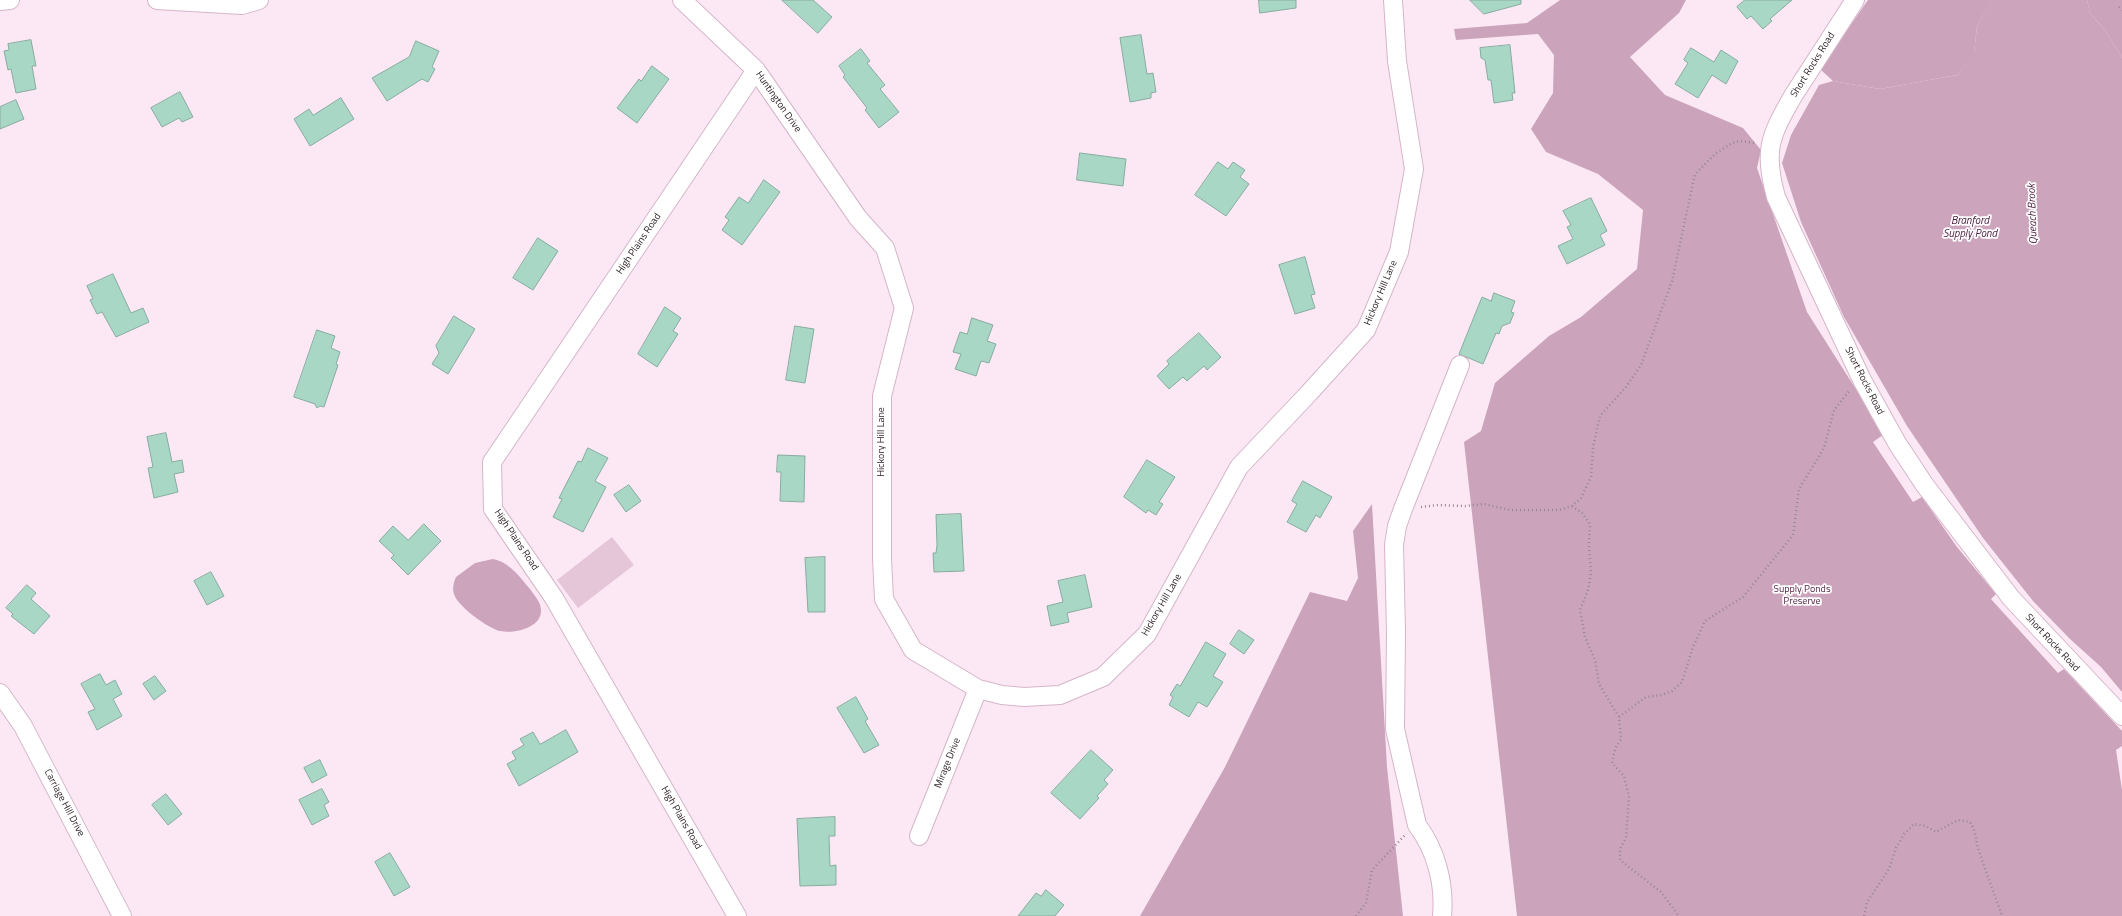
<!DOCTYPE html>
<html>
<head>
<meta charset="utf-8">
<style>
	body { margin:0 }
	canvas { display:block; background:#fce8f4 }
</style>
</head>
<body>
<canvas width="2122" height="916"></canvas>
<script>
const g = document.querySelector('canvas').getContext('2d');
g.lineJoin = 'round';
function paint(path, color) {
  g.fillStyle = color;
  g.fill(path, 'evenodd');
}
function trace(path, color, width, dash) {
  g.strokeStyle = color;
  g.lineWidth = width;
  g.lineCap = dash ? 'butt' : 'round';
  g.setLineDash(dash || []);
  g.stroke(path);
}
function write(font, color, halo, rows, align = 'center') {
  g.font = font + ' "Titillium Web",sans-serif';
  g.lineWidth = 3.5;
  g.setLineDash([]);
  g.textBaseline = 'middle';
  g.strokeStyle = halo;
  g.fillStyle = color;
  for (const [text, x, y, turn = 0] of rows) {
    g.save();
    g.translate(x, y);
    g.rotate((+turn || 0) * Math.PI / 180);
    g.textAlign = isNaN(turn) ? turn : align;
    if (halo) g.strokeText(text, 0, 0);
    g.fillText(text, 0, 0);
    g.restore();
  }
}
const green = new Path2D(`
	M612,537L634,565L578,608L557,580Z`);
const forest = new Path2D(`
	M1560,0H1686L1679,13L1630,57L1665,95L1743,128L1761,150L1757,168L1807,312L1859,394L1883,435L1873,442L1913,502L1922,497L1957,547L1996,594L1991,599L2058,673L2064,669L2122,731V746L2116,750L2122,790V916H1517L1464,442L1481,431L1495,383L1549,336L1581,317L1637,269L1643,210L1598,174L1546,152L1531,129L1553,93L1554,55L1538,34L1456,40L1454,29L1527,23Z
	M1868,0H1991V1L1977,26L1974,54L1957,75L1880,89L1833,81L1820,69Z
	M2087,0H2122V58L2106,31L2090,13Z
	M1372,504L1387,767L1403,916H1140L1225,767L1310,592L1347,601L1358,578L1353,531Z`);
const water = new Path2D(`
	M1991,0H2087L2090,13L2106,31L2122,58V692L2101,667L2070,639L2033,601L1983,538L1907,426L1844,317L1801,222L1782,163L1791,135L1819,85L1833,81L1880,89L1957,75L1974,53L1977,26Z
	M493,559C509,562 520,577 530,589C534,595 541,602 541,610C542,628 514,634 500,631C489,629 457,606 454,594C452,589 454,581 456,577L475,563Z`);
const building = new Path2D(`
	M782,0H813L832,17L818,33Z
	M1259,0H1296V8L1260,13Z
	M1470,0H1521V4L1484,14Z
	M1745,0H1792L1770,19L1772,21L1763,29L1751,16L1747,19L1737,7Z
	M1141,35L1147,74L1153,73L1156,92L1151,93V98L1130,102L1120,38Z
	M31,40L36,66H32L36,89L16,93L11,69L8,70L4,51L9,50L8,44Z
	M416,41L439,51L432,67L435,69L428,82L422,79L387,101L372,78L409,57Z
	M1510,45L1515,93H1512L1513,100L1494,103L1491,80H1488L1485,60L1481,58L1480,48Z
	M1691,48L1714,62L1721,50L1738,61L1726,84L1712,75L1698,98L1675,84L1688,63L1684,60Z
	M861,49L870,61L867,63L885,85L880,89L899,112L879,128L865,110L867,108L843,77L845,75L839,66Z
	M652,66L669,79L637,123L617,108L639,79L641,81Z
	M180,92L193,117L182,122L179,118L162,127L151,108Z
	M341,98L354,119L310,146L294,119L309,109L313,115Z
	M16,100L24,119L0,129V107Z
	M1080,153L1126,159L1123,186L1077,180Z
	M1218,162L1228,169L1233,162L1245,170L1240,177L1249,184L1226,216L1195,195Z
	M764,180L780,192L742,245L722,230L729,220L725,217L739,197L748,203Z
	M1591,198L1607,231L1600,235L1605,245L1567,264L1558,246L1573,239L1567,227L1571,225L1563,211Z
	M538,238L558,251L533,290L513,278Z
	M1305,257L1315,294L1311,295L1315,308L1295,314L1279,265Z
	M113,274L131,313L143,308L149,322L116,337L102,312L97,314L90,300L93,299L87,286Z
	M1494,293L1515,301L1511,312L1514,313L1510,323L1502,326L1499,334L1496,333L1483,364L1459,354L1482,297L1491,301Z
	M665,307L681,318L673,331L678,334L657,367L638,354Z
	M454,316L475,329L448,374L432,364L439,353L436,346Z
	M972,318L993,325L987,341L996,344L989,363L981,361L976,376L955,369L961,354L953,352L960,332L967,334Z
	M795,326L814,329L805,383L786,380Z
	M317,330L335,336L331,348L340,352L336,364L338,365L324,407L320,406L317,408L315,404L294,397Z
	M1199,333L1221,357L1207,370L1204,366L1187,381L1183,377L1169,389L1157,376L1169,364L1167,361Z
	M166,433L172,462L182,460L184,472L174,474L178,492L154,498L148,468L153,467L147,437Z
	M588,448L608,458L595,481L606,487L583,532L553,517L562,499L559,498L578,461L581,462Z
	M778,455L805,456L804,502L780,501L781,472H777Z
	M1147,460L1175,477L1159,502L1163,504L1156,515L1148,510L1146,513L1124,497Z
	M1303,481L1332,497L1320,518L1316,515L1306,532L1287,522L1297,504L1292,501Z
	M629,485L641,501L626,512L614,495Z
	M961,514L964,571L934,572L933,553H936L937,545L936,515Z
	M424,524L441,541L408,575L391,558L394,555L379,541L393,526L408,540Z
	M825,557V612H808L805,558Z
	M211,572L224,596L207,605L194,581Z
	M1085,575L1092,607L1067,613L1069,622L1051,626L1047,606L1063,602L1058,581Z
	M27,585L36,593L31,599L50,616L34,634L11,616L13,614L6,608Z
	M1239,630L1254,640L1244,654L1230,644Z
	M1206,642L1226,654L1213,676L1223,682L1207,707L1198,702L1189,717L1169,705L1173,697L1170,695L1177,684L1180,686Z
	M100,674L106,685L115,680L122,694L113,699L122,716L97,730L88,712L95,709L81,684Z
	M155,676L166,691L154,700L143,684Z
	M856,697L868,719L865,721L879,745L864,753L837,708Z
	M566,730L578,752L519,786L507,764L516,759L512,752L524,745L520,739L533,732L540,744Z
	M1091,750L1113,770L1104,780L1108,784L1097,796L1099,798L1080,819L1051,793Z
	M320,760L327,775L312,783L304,768Z
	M322,789L329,802L324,805L329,816L312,825L299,800Z
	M166,794L182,814L168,825L152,805Z
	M835,817V836H829L830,866L836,865V885L800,886L797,819Z
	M390,853L410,887L394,896L375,862Z
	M1046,890L1064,905L1055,916H1018L1036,893L1041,896Z`);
const path = new Path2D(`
	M2119,7L2122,10
	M1572,506L1582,513L1590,524L1589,545L1591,573L1588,590L1580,610L1585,637L1595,660L1599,684L1619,717L1621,739L1615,749L1612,763L1624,776L1629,797L1626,838L1620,849V860L1661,892L1679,916
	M1421,507L1438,505L1465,506L1484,504L1510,510H1559L1572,506L1581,498L1591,477L1593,447L1600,416L1626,387L1641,365L1672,281L1695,174L1715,154L1732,143L1739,141L1755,143
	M1619,717L1646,697L1662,695L1672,691L1682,682L1693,647L1705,621L1743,597L1793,535L1799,489L1824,448L1834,410L1850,390
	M1356,916L1366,903L1372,870L1405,835
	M1864,916L1867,902L1889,869L1896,848L1904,834L1914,824L1926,826L1936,832L1958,820L1970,822C1977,832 1975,842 1980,854C1987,875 1995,895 2002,916`);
const minor = new Path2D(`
	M157,0L242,5L259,0
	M682,0L756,70L858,218L885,248L904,308L882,396V559L884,599L913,650L978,689L1002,695L1024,697L1060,695L1103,677L1147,634L1239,467L1309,393L1366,330L1399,252L1414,169L1397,61L1393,0
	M1855,0L1793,96C1770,136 1763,151 1776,197L1862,380L1897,443L1924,484L2011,598L2122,716
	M0,1L10,0
	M0,693L23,726L122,916
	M919,836L978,689
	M737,916L554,598L493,509L492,462L756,70
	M1442,916C1445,884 1436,850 1417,825L1395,729L1396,632L1394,545L1397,526L1403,509L1460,365`);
const streetNames = [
	["Short Rocks Road",1813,65,-58],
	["Huntington Drive",778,102,55],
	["High Plains Road",639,244,-56],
	["Hickory Hill Lane",1381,293,-67],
	["Short Rocks Road",1864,381,63],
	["Hickory Hill Lane",882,442,-90],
	["High Plains Road",516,540,56],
	["Hickory Hill Lane",1162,605,-60],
	["Short Rocks Road",2052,643,47],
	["Mirage Drive",948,763,-68],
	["Carriage Hill Drive",64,803,62],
	["High Plains Road",681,818,60]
];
const parkNames = [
	["Supply Ponds",1802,590],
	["Preserve",1802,602]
];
const waterNames = [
	["Queach Brook",2033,214,-92],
	["Branford",1970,221],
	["Supply Pond",1970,234]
];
paint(green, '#e5c6d9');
paint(forest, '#cba4bc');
paint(water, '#cca5bd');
paint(building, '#a8d7c6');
trace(building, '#87ac9f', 1);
trace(minor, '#d5b5c9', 20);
trace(path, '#978791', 2.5, [1, 3]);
trace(minor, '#fff', 18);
write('10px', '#281c23', '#fff', streetNames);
write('10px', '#572647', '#fff', parkNames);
write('italic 11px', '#491a3b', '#fff', waterNames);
</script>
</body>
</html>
